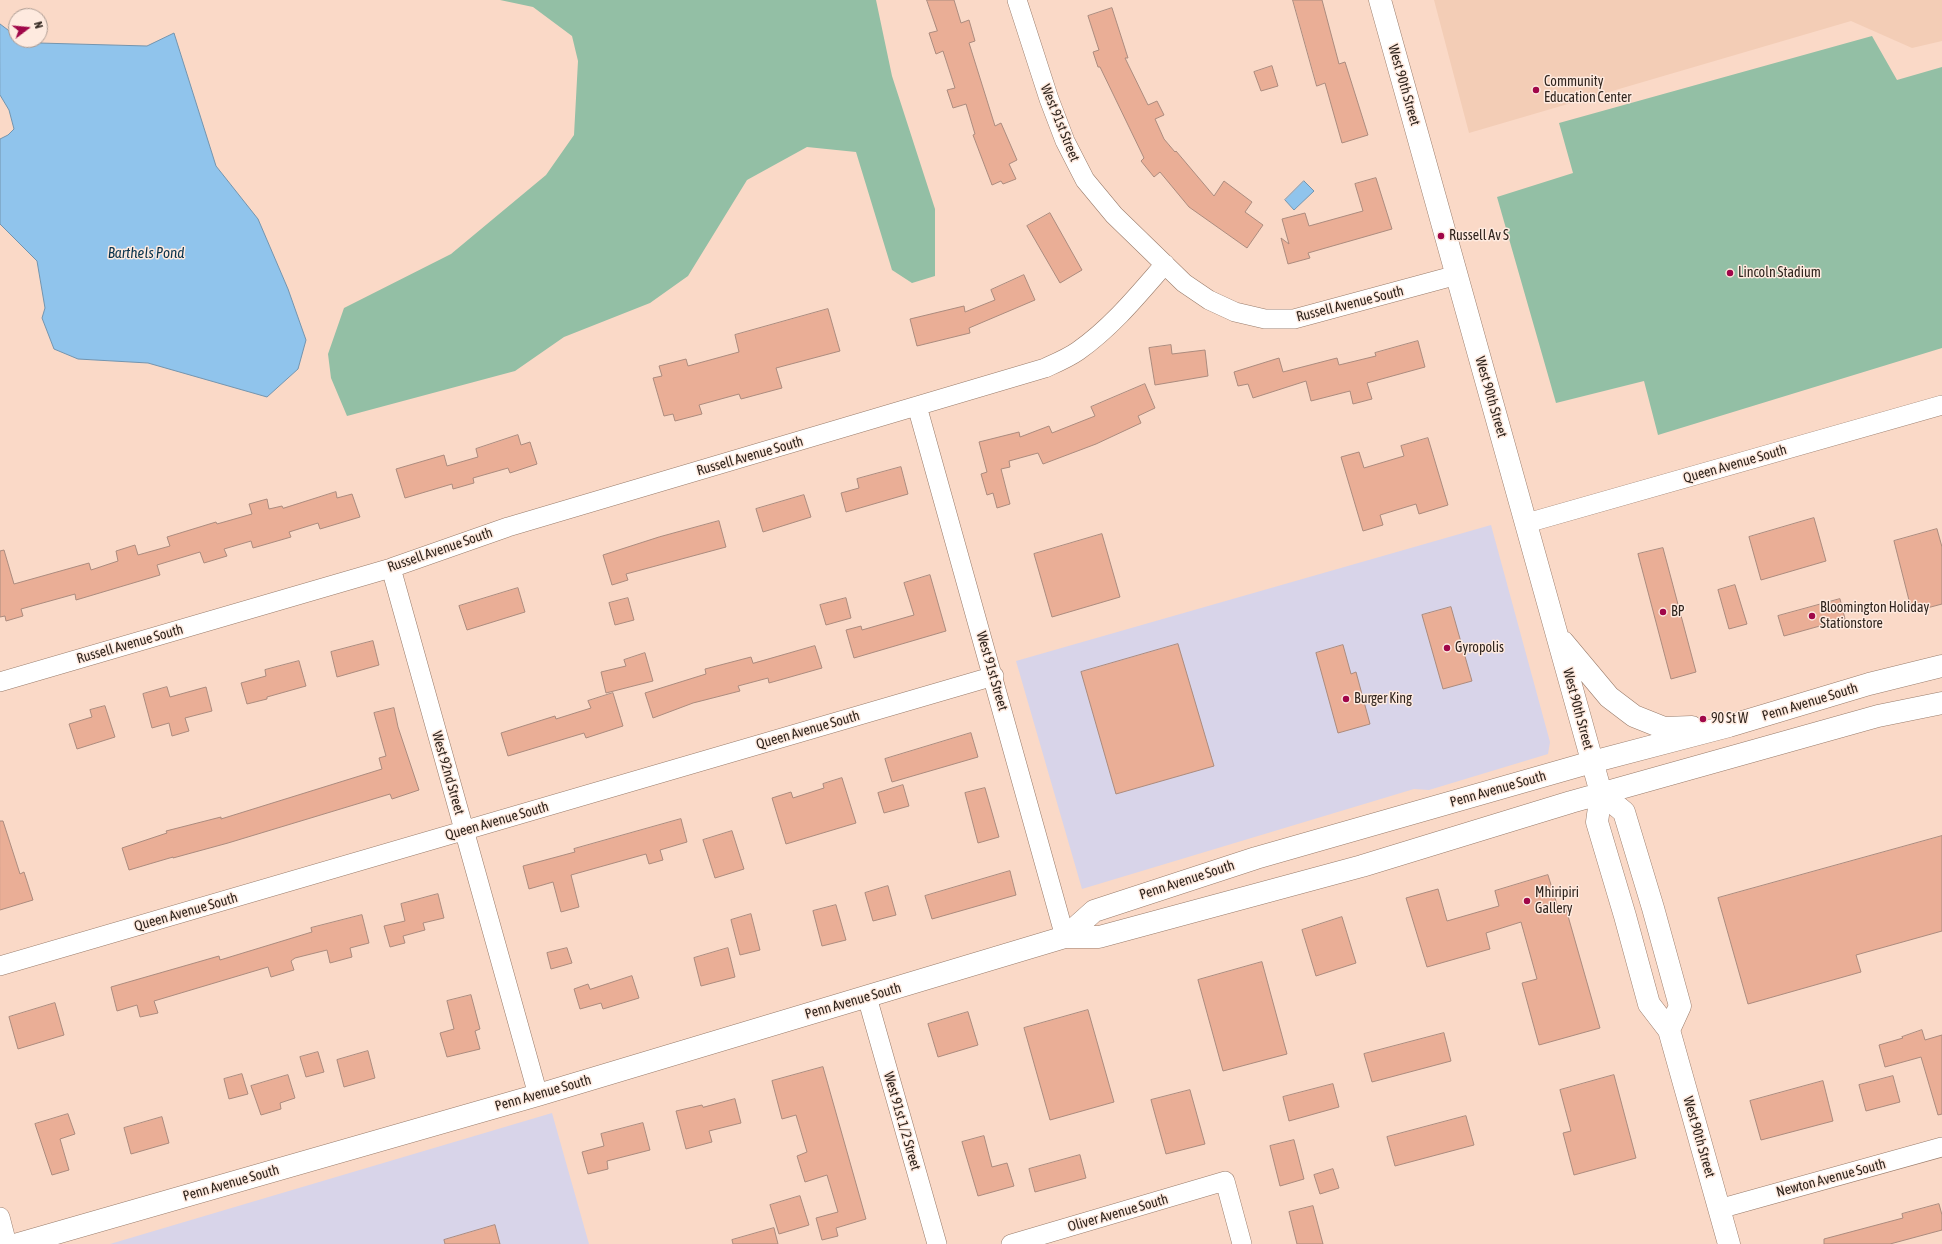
<!DOCTYPE html>
<html>
<head>
<meta charset="utf-8">
<style>
	body { margin:0 }
	#map { position:relative; width:1942px; height:1244px; overflow:hidden; background:#fad9c7; font-family:"Asap Condensed",sans-serif }
	canvas { display:block }
	.north { position:absolute; left:8px; top:8px; width:40px; height:40px; box-sizing:border-box; background:#feeadf; border:1px solid #ac9b92; border-radius:50%; rotate:74deg; font-size:11px; font-weight:700; line-height:16px; text-align:center; color:#30251e }
	.north::after { content:''; display:block; margin:auto; width:14px; height:18px; background:#a00749; clip-path:polygon(50% 0,100% 100%,50% 72%,0 100%) }
</style>
</head>
<body>
<div id="map">
<canvas width="1942" height="1244"></canvas>
<div class="north">N</div>
</div>
<script>
const g = document.querySelector('canvas').getContext('2d');
g.lineJoin = 'round';
function paint(path, color) {
  g.fillStyle = color;
  g.fill(path, 'evenodd');
}
function trace(path, color, width, dash) {
  g.strokeStyle = color;
  g.lineWidth = width;
  g.lineCap = dash ? 'butt' : 'round';
  g.setLineDash(dash || []);
  g.stroke(path);
}
function write(font, color, halo, rows, align = 'center') {
  g.font = font + ' "Asap Condensed",sans-serif';
  g.lineWidth = 3;
  g.setLineDash([]);
  g.textBaseline = 'middle';
  g.strokeStyle = halo;
  g.fillStyle = color;
  for (const [text, x, y, turn = 0] of rows) {
    g.save();
    g.translate(x, y);
    g.rotate((+turn || 0) * Math.PI / 180);
    g.textAlign = isNaN(turn) ? turn : align;
    if (halo) g.strokeText(text, 0, 0);
    g.fillText(text, 0, 0);
    g.restore();
  }
}
const commercial = new Path2D(`
	M1491,525L1550,742L1548,754L1429,790L1414,789L1082,889L1016,661Z
	M552,1113L589,1244H110Z`);
const built = new Path2D(`
	M1434,0H1942V41L1912,48L1851,21L1469,133Z`);
const green = new Path2D(`
	M500,0H876L892,76L935,209V276L912,283L892,270L856,152L807,147L747,180L688,276L650,303L564,337L515,371L347,416L331,378L328,354L344,308L451,254L546,175L574,135L578,61L572,36L533,7Z
	M1872,36L1897,80L1942,67V348L1658,435L1644,381L1556,403L1497,197L1573,173L1559,123Z`);
const water = new Path2D(`
	M0,24L16,36V40H30L39,43L147,46L174,33L216,166L258,219L288,289L306,340L298,369L267,397L148,363L78,359L54,349L42,318L45,308L37,261L0,224V139L8,135L14,129L9,110L0,95Z
	M1304,181L1314,191L1294,210L1285,200Z`);
const building = new Path2D(`
	M927,0H954L961,23L969,20L975,41L969,43L995,126L1001,123L1017,160L1009,164L1016,179L1003,184L1001,181L992,185L973,135L975,134L966,104L953,108L947,90L955,88L943,51L936,54L929,33L937,31Z
	M1293,0H1322L1339,64L1345,62L1368,135L1342,143L1325,83L1317,86Z
	M1112,8L1128,58H1125L1148,105L1157,101L1164,115L1155,119L1164,139L1175,152L1176,151L1214,196L1224,181L1252,202L1245,212L1263,225L1247,248L1189,207L1160,172L1154,177L1141,161L1144,158L1100,67H1098L1093,52L1099,50L1088,16Z
	M1272,66L1278,86L1261,91L1254,72Z
	M1376,178L1392,229L1308,253L1310,258L1288,264L1281,238L1289,244L1282,219L1305,213L1309,226L1363,211L1355,184Z
	M1050,213L1082,270L1060,283L1027,226Z
	M1024,275L1035,300L969,328L970,333L917,346L910,319L964,306L965,312L995,300L991,290Z
	M828,309L840,351L776,368L782,388L741,399L739,394L699,405L702,414L675,421L673,414L664,416L653,378L662,376L659,366L686,359L688,366L739,352L735,335Z
	M1418,341L1425,367L1367,383L1372,399L1353,404L1350,391L1311,401L1306,381L1253,398L1248,384L1238,386L1234,372L1279,358L1283,372L1337,358L1339,365L1376,356L1375,353Z
	M1171,345L1172,354L1205,350L1208,376L1155,385L1149,348Z
	M1145,384L1155,408L1138,416L1141,423L1096,444L1043,464L1038,453L1009,461L1010,467L1001,469L1010,504L997,508L993,493L987,495L981,474L987,472L979,442L1019,432L1020,437L1049,426L1052,433L1095,416L1091,407Z
	M518,435L521,445L530,442L537,464L510,473L508,468L473,478L474,483L453,489L452,484L405,498L396,469L444,455L447,466L478,457L476,449Z
	M1428,438L1448,505L1419,514L1416,504L1380,515L1383,525L1363,531L1341,457L1359,452L1364,468L1404,456L1401,446Z
	M901,467L908,494L846,512L841,493L859,488L857,479Z
	M336,492L337,498L352,494L360,517L320,529L318,523L289,532L291,537L253,548L251,541L224,549L227,556L204,563L200,552L157,565L160,575L76,600L75,594L21,609L23,616L6,621L5,616L0,617V551L4,550L14,584L89,563L91,570L118,561L116,551L135,545L138,555L170,546L167,537L216,522L217,524L252,514L249,504L267,499L269,509L282,506L283,508Z
	M804,495L811,517L763,532L756,509Z
	M1814,518L1826,561L1761,580L1749,537Z
	M719,521L726,547L626,574L628,580L612,585L603,555L659,537Z
	M1937,529L1942,547V604L1912,612L1894,541Z
	M1102,534L1120,597L1052,617L1034,554Z
	M1663,548L1696,672L1671,679L1638,554Z
	M930,575L946,631L854,658L846,630L861,626L862,630L914,615L904,583Z
	M1735,585L1747,624L1729,629L1718,590Z
	M518,588L525,612L467,630L459,606Z
	M628,598L634,620L615,625L609,603Z
	M846,598L851,618L826,625L820,605Z
	M1840,599L1845,619L1784,636L1778,616Z
	M1451,607L1472,681L1443,689L1422,615Z
	M373,641L379,665L337,677L331,652Z
	M1178,644L1214,766L1116,794L1081,672Z
	M1343,645L1351,674L1356,672L1370,724L1338,733L1316,653Z
	M815,646L822,668L769,683L768,678L738,686L740,691L693,703L653,718L645,693L706,674L705,669L751,657L753,663Z
	M645,653L653,681L606,693L601,672L626,666L624,660Z
	M299,661L306,686L267,697V699L247,704L241,683L266,676L265,670Z
	M167,687L170,697L206,687L212,711L185,718L189,731L172,736L169,723L152,728L143,694Z
	M613,693L623,726L586,738L584,733L508,756L501,733L555,716L556,719L591,708L588,701Z
	M105,706L115,737L77,749L69,724L92,717L90,710Z
	M394,708L398,727L419,790L392,799L390,794L228,843L173,858V857L129,870L122,848L167,833L166,831L221,817V819L382,769L379,758L386,756L374,713Z
	M971,733L978,757L892,782L885,759Z
	M842,778L856,823L786,844L772,798L791,792L793,798L824,788L823,784Z
	M903,785L909,806L884,813L878,793Z
	M985,788L999,837L978,843L965,793Z
	M681,819L687,842L660,850L663,860L649,864L646,854L571,875L579,907L561,912L553,882L529,889L523,866L575,852L574,849Z
	M0,821H3L20,874L24,872L33,900L0,910Z
	M732,831L744,869L715,878L703,840Z
	M1942,836V931L1856,955L1861,972L1748,1004L1718,898Z
	M1010,871L1016,895L932,919L925,896Z
	M1548,875L1559,911L1566,909L1600,1028L1539,1045L1522,983L1537,979L1521,922L1486,933L1490,949L1427,967L1406,898L1438,889L1447,921L1499,906L1495,891Z
	M888,886L896,915L873,921L865,893Z
	M438,894L444,918L423,923L425,930L403,936L405,943L390,947L384,926L405,921L401,904Z
	M836,905L846,940L822,946L813,911Z
	M751,914L760,950L740,955L731,920Z
	M362,915L369,943L350,948L352,957L330,963L327,950L295,958L291,961L294,970L271,977L268,967L154,1001L158,1013L140,1017L137,1005L117,1011L111,987L219,956L220,960L312,932L311,928Z
	M1342,917L1356,963L1316,976L1302,930Z
	M567,948L572,963L551,969L547,953Z
	M728,948L735,977L701,986L694,958Z
	M1262,962L1287,1054L1223,1071L1198,980Z
	M632,976L639,998L603,1009L601,1003L580,1009L574,989L588,984L590,989Z
	M471,995L480,1029L475,1031L480,1049L447,1057L440,1033L454,1029L447,1001Z
	M55,1003L64,1035L18,1049L9,1017Z
	M1088,1010L1114,1102L1050,1120L1024,1028Z
	M968,1012L978,1045L938,1057L928,1024Z
	M1922,1030L1925,1040L1942,1035V1114L1938,1115L1921,1057L1885,1067L1879,1045L1903,1038L1902,1037Z
	M1444,1033L1451,1061L1372,1082L1364,1054Z
	M368,1051L375,1078L344,1087L337,1060Z
	M318,1052L324,1072L306,1077L300,1057Z
	M823,1067L866,1219L836,1228L838,1236L822,1240L816,1218L838,1212L827,1175L805,1182L797,1156L807,1152L796,1115L782,1119L772,1081Z
	M242,1074L248,1094L229,1099L224,1079Z
	M288,1075L295,1098L280,1103L281,1109L261,1115L251,1086Z
	M1614,1075L1636,1158L1574,1175L1563,1133L1571,1131L1560,1090Z
	M1893,1076L1900,1102L1866,1111L1859,1085Z
	M1823,1081L1833,1121L1761,1140L1750,1101Z
	M1333,1084L1339,1107L1289,1121L1283,1097Z
	M1190,1090L1205,1144L1166,1154L1151,1100Z
	M735,1099L741,1123L709,1131L712,1142L686,1149L676,1111L702,1105L703,1107Z
	M68,1114L75,1134L60,1139L69,1170L52,1175L35,1124Z
	M1466,1116L1474,1145L1395,1166L1387,1137Z
	M162,1117L169,1143L131,1154L124,1128Z
	M643,1123L650,1150L607,1161L608,1169L588,1174L582,1152L604,1146L601,1134Z
	M984,1136L992,1167L1007,1163L1014,1186L978,1196L962,1142Z
	M1294,1140L1304,1179L1280,1186L1270,1146Z
	M1080,1155L1086,1178L1035,1192L1029,1169Z
	M1333,1169L1339,1188L1320,1194L1314,1175Z
	M800,1196L809,1225L779,1234L770,1205Z
	M1939,1204L1942,1215V1230L1890,1244H1824V1239L1903,1218L1902,1214Z
	M1313,1206L1323,1244H1297L1289,1212Z
	M495,1225L500,1244H445L444,1240Z
	M774,1228L778,1244H733L732,1240Z`);
const street = new Path2D(`
	M1017,0L1049,99L1065,141L1085,180L1114,215L1184,283L1209,300L1235,312L1265,319H1294L1457,275
	M917,406L1065,937
	M1527,523L1942,405
	M391,568L538,1095
	M0,682L391,568L508,527L1045,368C1056,363 1068,358 1078,351C1112,327 1138,295 1165,264
	M0,966L994,676
	M867,997L937,1244
	M1719,1209L1942,1147
	M0,1217L7,1244
	M1011,1244L1225,1181L1242,1244`);
const secondary = new Path2D(`
	M1380,0L1601,793L1597,822L1625,916L1649,1004L1669,1030L1729,1244
	M1563,642L1609,697L1634,716L1664,728L1692,727
	M1601,793L1624,812L1653,908L1680,1006L1669,1030
	M1065,937L1094,911L1256,858L1592,762L1729,726L1869,684L1942,666
	M18,1244L538,1095L1065,937H1099L1362,866L1571,802L1878,716L1942,703`);
const markers = [
	[1536,90,4,"#a00749"],
	[1441,236,4,"#a00749"],
	[1730,273,4,"#a00749"],
	[1663,612,4,"#a00749"],
	[1812,616,4,"#a00749"],
	[1447,648,4,"#a00749"],
	[1346,699,4,"#a00749"],
	[1703,719,4,"#a00749"],
	[1527,901,4,"#a00749"]
];
const poiNames = [
	["Community",1544,82],
	["Education Center",1544,98],
	["Russell Av S",1449,236],
	["Lincoln Stadium",1738,273],
	["Bloomington Holiday",1820,608],
	["Stationstore",1820,624],
	["BP",1671,612],
	["Gyropolis",1455,648],
	["Burger King",1354,699],
	["90 St W",1711,719],
	["Mhiripiri",1535,893],
	["Gallery",1535,909]
];
const streetNames = [
	["West 90th Street",1404,85,74],
	["West 91st Street",1060,123,68],
	["Russell Avenue South",1350,304,-14],
	["West 90th Street",1491,397,74],
	["Russell Avenue South",750,456,-16],
	["Queen Avenue South",1735,464,-16],
	["Russell Avenue South",440,550,-19],
	["Russell Avenue South",130,644,-16],
	["West 91st Street",992,671,74],
	["Penn Avenue South",1810,702,-17],
	["West 90th Street",1578,709,75],
	["Queen Avenue South",808,730,-16],
	["West 92nd Street",448,773,74],
	["Penn Avenue South",1498,789,-16],
	["Queen Avenue South",497,821,-16],
	["Penn Avenue South",1187,880,-18],
	["Queen Avenue South",186,912,-16],
	["Penn Avenue South",853,1001,-16],
	["Penn Avenue South",543,1093,-16],
	["West 91st 1/2 Street",902,1121,74],
	["West 90th Street",1699,1137,74],
	["Newton Avenue South",1831,1178,-15],
	["Penn Avenue South",231,1183,-16],
	["Oliver Avenue South",1118,1213,-16]
];
const waterNames = [
	["Barthels Pond",146,253]
];
paint(commercial, '#d8d4e9');
paint(built, '#f3cdb6');
paint(green, '#93bfa5');
paint(water, '#90c4ec');
trace(water, '#7394ae', 1);
paint(building, '#eaae96');
trace(building, '#ab8b7e', 1);
trace(street, '#987b6a', 20);
trace(secondary, '#987b6a', 23);
trace(street, '#fff', 19);
trace(secondary, '#fff', 22);
for (const [x, y, r, color] of markers) {
  const dot = new Path2D();
  dot.arc(x, y, r, 0, 2 * Math.PI);
  g.fillStyle = color;
  g.fill(dot);
  trace(dot, '#feeadf', 1.5);
}
write('14px', '#30251e', '#feeadf', poiNames, 'left');
write('14px', '#30251e', '#feeadf', streetNames);
write('italic 15px', '#09334d', '#feeadf', waterNames);
</script>
</body>
</html>
